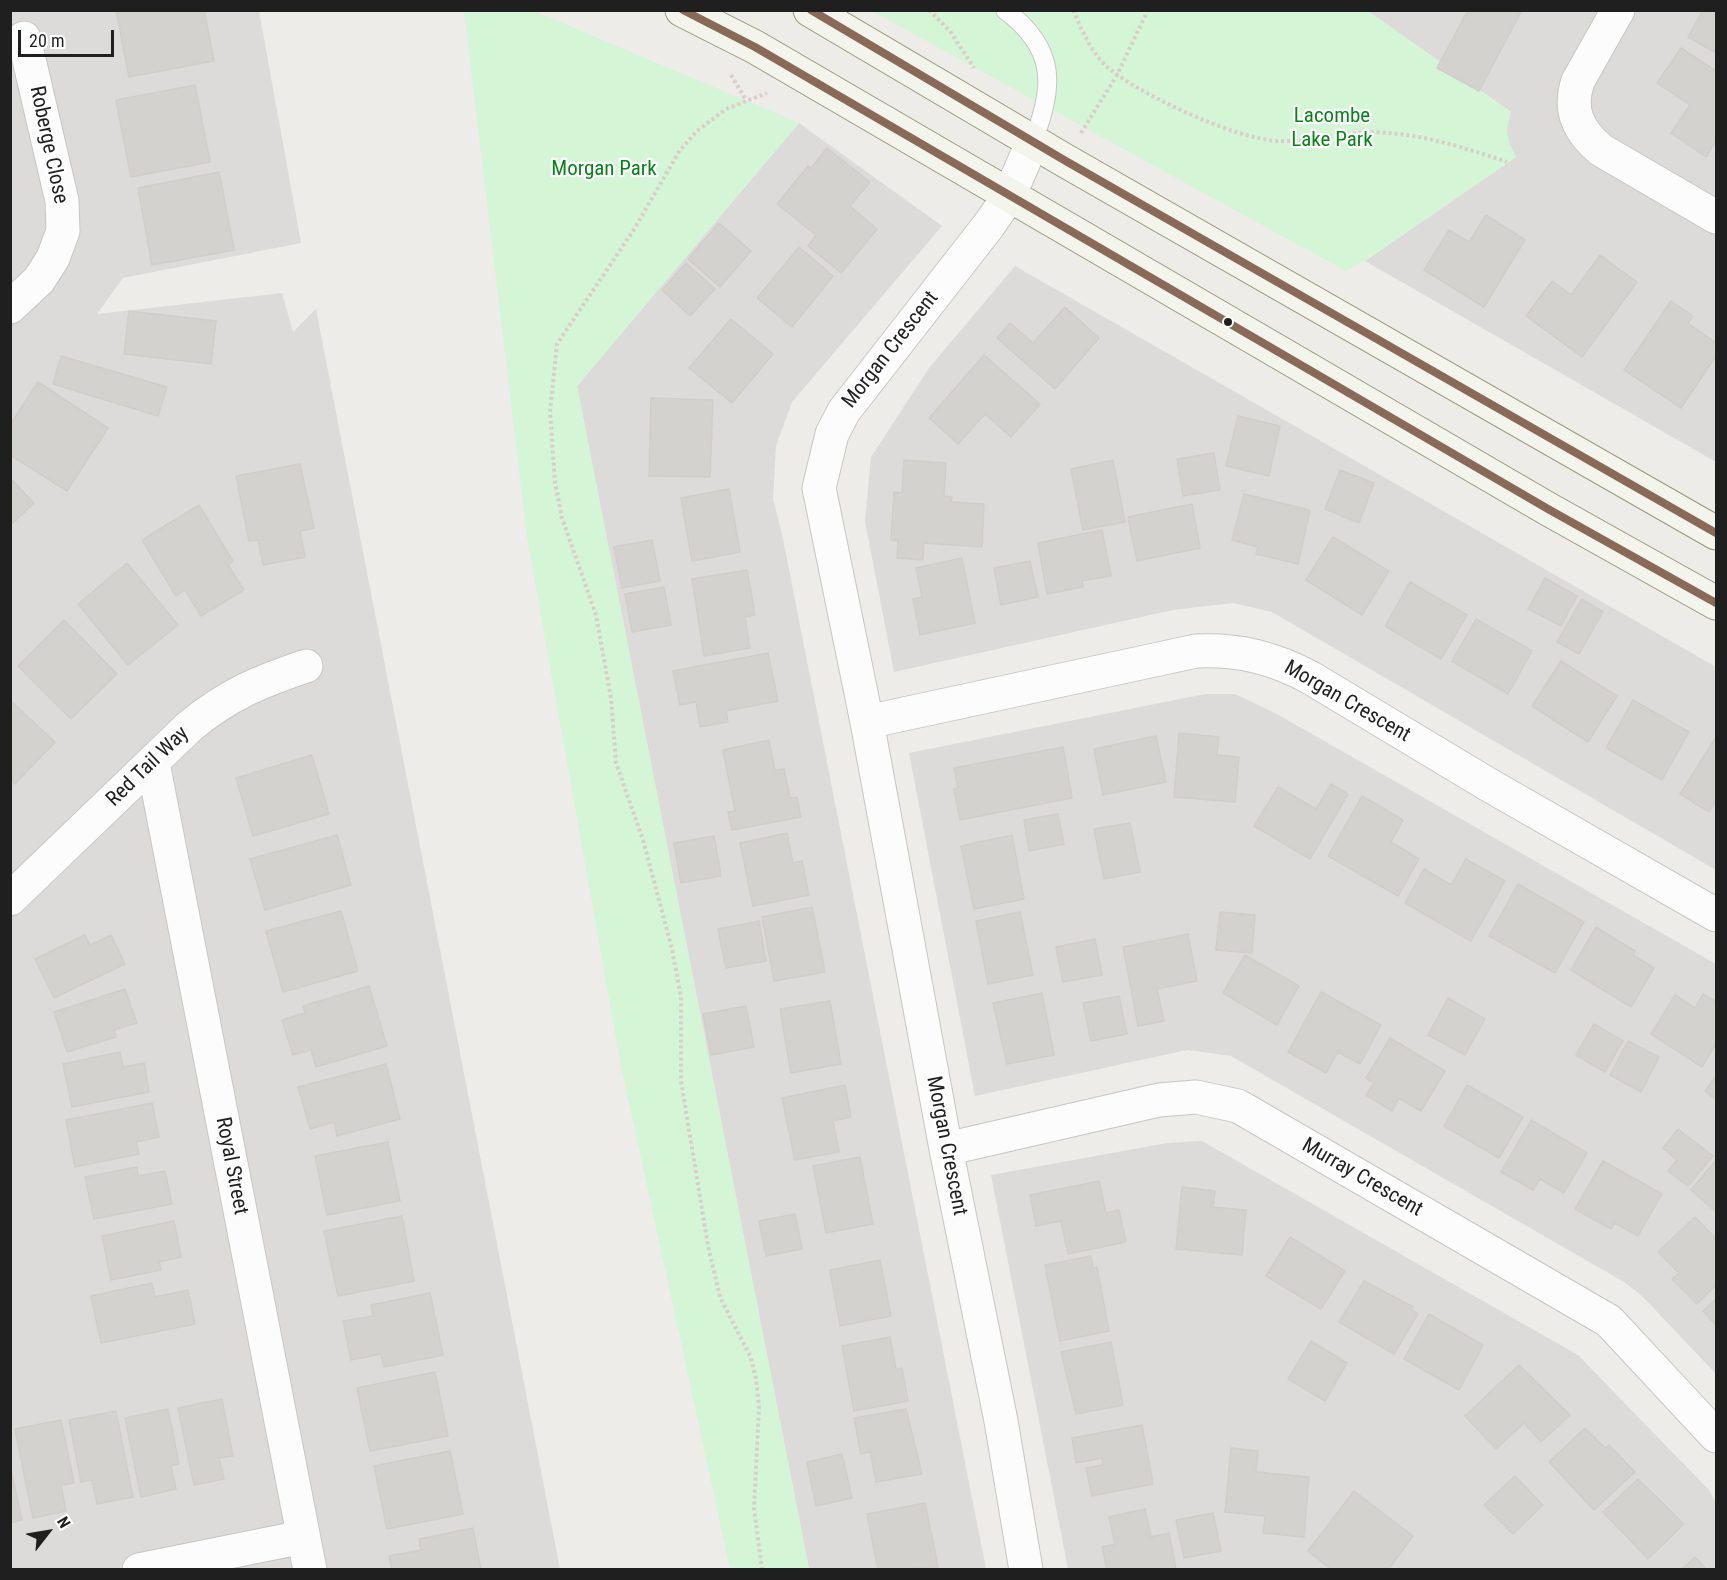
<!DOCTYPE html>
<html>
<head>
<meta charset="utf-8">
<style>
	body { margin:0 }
	#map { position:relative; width:1727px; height:1580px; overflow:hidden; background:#edece8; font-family:"Roboto Condensed",sans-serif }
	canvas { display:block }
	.frame { position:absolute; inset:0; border:12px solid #1f1f1f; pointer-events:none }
	.north { position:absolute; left:18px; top:1502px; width:60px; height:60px; -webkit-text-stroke:4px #fff; paint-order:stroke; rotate:59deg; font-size:16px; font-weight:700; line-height:24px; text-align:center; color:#1f1f1f }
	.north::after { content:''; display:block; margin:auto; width:21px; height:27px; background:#1f1f1f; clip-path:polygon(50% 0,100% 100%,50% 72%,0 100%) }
	.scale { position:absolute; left:18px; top:30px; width:96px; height:27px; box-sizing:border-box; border:3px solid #1f1f1f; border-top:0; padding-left:8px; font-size:18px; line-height:21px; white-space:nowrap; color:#1f1f1f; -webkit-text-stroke:4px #fff; paint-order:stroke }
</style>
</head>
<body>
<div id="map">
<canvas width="1727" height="1580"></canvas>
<div class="frame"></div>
<div class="north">N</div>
<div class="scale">20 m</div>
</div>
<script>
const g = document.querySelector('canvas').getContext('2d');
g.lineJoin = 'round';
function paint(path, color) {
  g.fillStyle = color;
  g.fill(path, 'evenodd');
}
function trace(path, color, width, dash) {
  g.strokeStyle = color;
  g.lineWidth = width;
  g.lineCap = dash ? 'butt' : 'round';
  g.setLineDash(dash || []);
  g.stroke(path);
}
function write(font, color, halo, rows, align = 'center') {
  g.font = font + ' "Roboto Condensed",sans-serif';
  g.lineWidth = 4.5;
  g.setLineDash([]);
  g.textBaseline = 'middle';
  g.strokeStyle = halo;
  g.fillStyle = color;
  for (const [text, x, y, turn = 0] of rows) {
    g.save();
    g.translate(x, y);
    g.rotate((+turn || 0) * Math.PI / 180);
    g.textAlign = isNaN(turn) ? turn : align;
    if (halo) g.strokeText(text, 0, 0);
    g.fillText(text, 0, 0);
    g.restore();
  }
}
const residential = new Path2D(`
	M11,11H259L301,243L123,278L97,314L282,293L293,332L316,309L560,1569L11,1570Z
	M1368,11H1716V462L1365,261L1516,157L1507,140L1506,128L1511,112Z
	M799,123L942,226L792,402L776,446L773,499L782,534L986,1569H809L577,386Z
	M1015,266L1716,667V870L1272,612L1233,603L1173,610L894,672L865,521L871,457L929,368Z
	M1205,694H1235L1275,713L1716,964V1374L1643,1297L1624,1282L1231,1056L1187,1050L975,1096L909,753Z
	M1202,1141L1578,1355L1709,1490L1716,1503V1569H1068L991,1175L1167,1143Z`);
const park = new Path2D(`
	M464,11H534L799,123L577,386L809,1569H730L621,1066L527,537Z
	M872,11H1368L1511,112C1505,131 1507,140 1516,157L1365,261L1346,271Z`);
const building = new Path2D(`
	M116,10H204L214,61L129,77Z
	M1468,10H1522L1479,91L1437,68Z
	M1703,10H1716V53L1688,37Z
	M1681,48L1716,71V141L1706,157L1671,133L1690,105L1657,83Z
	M195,85L210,162L131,177L116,100Z
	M827,148L870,182L850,206L877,229L841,273L808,246L816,235L777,204L808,166L810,169Z
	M219,172L234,250L152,265L138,188Z
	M1486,215L1525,240L1484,307L1424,270L1449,230L1469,242Z
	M719,223L751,251L720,287L688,259Z
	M799,247L833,276L792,327L757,298Z
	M1600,255L1637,282L1582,357L1526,316L1552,281L1571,295Z
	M686,263L715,289L690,316L662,290Z
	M1671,301L1693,316L1688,323L1716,343V356L1681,408L1624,370Z
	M1065,307L1099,338L1055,389L997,338L1010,323L1033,343Z
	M129,311L216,321L211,364L124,354Z
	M731,319L773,354L732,403L689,368Z
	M984,355L1040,404L1011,437L985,414L958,444L929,418Z
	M61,356L167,387L158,416L53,384Z
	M38,382L108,428L67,491L10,455V425Z
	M651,398L713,400L710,477L649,476Z
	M1238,416L1280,426L1269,476L1226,466Z
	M1214,453L1220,490L1183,496L1177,459Z
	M904,460L946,463L944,496L952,497L951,502L984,504L982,547L924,543L923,560L897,558L898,541L891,540L894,492L902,493Z
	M1113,460L1125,522L1083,530L1071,469Z
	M300,464L314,528L300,531L305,557L263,565L258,540L249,541L236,476Z
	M1340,470L1374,483L1359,523L1325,509Z
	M10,478L34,503L10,526Z
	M729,489L740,552L692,561L681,498Z
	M1244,494L1310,510L1298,564L1256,554L1258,547L1232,540Z
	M1192,504L1200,548L1137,561L1128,517Z
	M199,505L233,561L228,565L244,590L201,616L185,590L176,596L142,540Z
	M1102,530L1111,576L1082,581L1083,587L1047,594L1038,543Z
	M1333,537L1389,571L1362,615L1306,580Z
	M652,540L660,581L622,588L614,547Z
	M962,558L975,623L920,635L913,599L922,597L916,568Z
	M1030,561L1038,597L1001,605L994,568Z
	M127,563L178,625L128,665L78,604Z
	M747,570L755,615L745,617L750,648L704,656L692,579Z
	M1545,578L1577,596L1561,626L1528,609Z
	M1410,582L1467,615L1441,659L1385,626Z
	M664,587L671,625L632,632L625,594Z
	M1582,599L1603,612L1579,654L1557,642Z
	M1476,619L1532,651L1508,694L1452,661Z
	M64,620L117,674L71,719L18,666Z
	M768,653L778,701L726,711L728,722L700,727L696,702L680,705L673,671Z
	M1561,661L1617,696L1588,742L1532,706Z
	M10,700L55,742L15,784L10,780Z
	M1633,700L1689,732L1662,780L1606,748Z
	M1179,733L1219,737L1217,755L1239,757L1235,802L1174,797Z
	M1156,736L1166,782L1103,795L1094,749Z
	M1716,737V800L1709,812L1680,794Z
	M769,740L775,771L784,769L790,798L797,797L801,817L732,830L728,812L735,811L723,750Z
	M1063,747L1072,798L960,820L954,789L958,788L954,768Z
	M312,755L329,814L253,836L236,778Z
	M1331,784L1348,794L1310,859L1254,826L1278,787L1316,809Z
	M1362,796L1403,820L1391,842L1419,859L1398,896L1328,856Z
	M1058,814L1064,844L1029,851L1024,820Z
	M1130,823L1140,872L1104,879L1094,829Z
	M787,833L793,863L802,861L809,895L753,906L740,843Z
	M337,835L351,885L265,910L250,859Z
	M1012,835L1024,899L974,909L961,846Z
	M714,836L721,876L681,883L674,843Z
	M1466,859L1505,881L1471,941L1405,903L1424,869L1451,885Z
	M1518,884L1584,922L1555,973L1489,936Z
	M812,907L825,972L774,981L762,917Z
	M341,911L358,971L283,992L266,931Z
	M1020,912L1033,975L988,984L976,921Z
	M1220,912L1255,915L1252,953L1216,950Z
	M759,921L766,961L726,968L718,929Z
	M1596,927L1635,951L1633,955L1654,968L1631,1007L1571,970Z
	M1188,934L1197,981L1157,989L1164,1021L1138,1026L1123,947Z
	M85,935L90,945L111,935L125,964L54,998L35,959Z
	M1095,939L1102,975L1063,982L1056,947Z
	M1245,955L1299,986L1277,1025L1223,993Z
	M369,986L387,1046L316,1067L311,1050L293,1055L282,1020L305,1013L303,1006Z
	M125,989L137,1023L114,1030L116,1037L67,1052L54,1012Z
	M1321,992L1381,1025L1360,1064L1338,1052L1326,1073L1288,1052Z
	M1042,993L1054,1055L1007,1064L993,1003Z
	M1703,994L1716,1002V1044L1702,1067L1651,1034L1675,995L1695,1008Z
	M1119,996L1127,1034L1091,1041L1083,1003Z
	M1448,998L1485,1019L1465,1055L1428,1035Z
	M830,1001L841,1064L791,1073L780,1009Z
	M746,1006L754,1047L711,1055L703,1014Z
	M1594,1024L1623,1041L1605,1072L1576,1055Z
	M1390,1038L1445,1071L1421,1111L1399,1098L1392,1111L1366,1095L1374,1083L1366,1078Z
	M1628,1041L1659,1057L1641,1092L1610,1075Z
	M120,1052L123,1067L144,1063L149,1092L72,1107L63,1064Z
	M386,1064L400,1119L337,1136L334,1122L310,1129L298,1087Z
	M1716,1076V1100L1705,1091Z
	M845,1085L851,1117L833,1121L839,1152L795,1160L782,1098Z
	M1467,1085L1523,1117L1499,1158L1444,1126Z
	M152,1103L159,1137L136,1142L139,1154L75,1167L66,1120Z
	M1531,1120L1587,1153L1564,1193L1540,1179L1533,1190L1501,1172Z
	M1678,1129L1713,1156L1688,1186L1668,1171L1677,1160L1663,1148Z
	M388,1142L400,1201L327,1215L315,1156Z
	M860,1157L873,1224L826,1233L813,1166Z
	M1716,1160V1212L1691,1190Z
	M1603,1161L1662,1194L1638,1236L1615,1223L1611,1229L1575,1209Z
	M137,1167L138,1176L165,1171L172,1204L94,1219L85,1177Z
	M1099,1181L1106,1213L1119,1210L1126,1242L1068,1254L1061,1221L1036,1226L1030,1195Z
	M1182,1187L1215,1191L1213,1207L1246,1210L1242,1255L1176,1249Z
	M795,1214L802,1249L766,1256L759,1221Z
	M402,1216L414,1281L338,1296L324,1231Z
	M1695,1217L1716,1239V1285L1697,1304L1672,1279L1679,1273L1658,1252Z
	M174,1221L181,1257L159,1262L161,1270L111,1280L102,1236Z
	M1290,1237L1345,1271L1321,1309L1266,1276Z
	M1091,1256L1093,1268L1097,1267L1109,1331L1060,1341L1045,1265Z
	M880,1260L891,1316L840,1326L830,1270Z
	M1364,1281L1413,1307L1411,1309L1418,1314L1394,1354L1339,1322Z
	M152,1283L155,1297L188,1290L195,1324L101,1343L91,1296Z
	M430,1293L443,1355L384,1367L381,1354L351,1360L343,1321L373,1316L371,1305Z
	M1716,1299V1325L1703,1311Z
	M1429,1314L1483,1345L1459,1390L1404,1359Z
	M890,1337L896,1370L902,1368L908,1401L854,1411L842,1346Z
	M1311,1341L1347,1363L1325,1401L1288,1379Z
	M1111,1342L1123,1405L1076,1414L1061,1352Z
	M1519,1365L1570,1415L1541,1442L1524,1423L1496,1449L1465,1416Z
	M435,1372L448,1436L370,1451L357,1388Z
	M222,1399L233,1456L219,1458L224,1479L194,1485L178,1408Z
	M168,1409L179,1464L171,1466L176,1489L141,1497L125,1418Z
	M906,1409L922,1474L876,1482L870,1452L861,1454L854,1418Z
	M116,1411L133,1497L97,1504L92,1480L81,1482L69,1420Z
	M61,1420L74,1483L61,1485L66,1511L33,1518L15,1429Z
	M1142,1425L1153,1484L1092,1496L1086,1468L1103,1465L1102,1458L1076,1463L1072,1438Z
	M1585,1428L1605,1448L1609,1445L1635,1472L1594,1510L1549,1462Z
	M1231,1448L1258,1451L1256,1472L1309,1477L1304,1537L1263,1533L1265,1516L1225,1512Z
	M450,1451L463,1514L387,1529L374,1466Z
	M842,1454L852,1498L816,1506L807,1462Z
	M10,1465L22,1520L10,1523Z
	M1515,1476L1543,1505L1513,1534L1484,1505Z
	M1638,1479L1684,1524L1648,1559L1603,1512Z
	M1354,1491L1413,1536L1388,1570H1332L1308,1551Z
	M925,1503L938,1567L878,1570L867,1514Z
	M1145,1509L1151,1537L1169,1533L1176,1569L1107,1570L1102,1547L1115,1544L1109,1517Z
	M1213,1513L1221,1551L1184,1558L1176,1520Z
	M473,1528L481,1570H392L389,1556L421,1550L419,1539Z
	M1695,1557L1707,1570H1681Z`);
const path = new Path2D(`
	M929,10L950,31L974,68
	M1073,10C1082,30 1090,50 1105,65C1135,93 1237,140 1279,141C1315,142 1352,129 1388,133C1428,136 1469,149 1507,162
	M731,75L746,100
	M1081,133L1117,75L1148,10
	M762,1570L754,1508L759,1406L756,1379L751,1358L720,1297L708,1246L681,1081V997L672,949L643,840L616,763L611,698L596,615L562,518L555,482L550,412L557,344L633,231L680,150L697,131L726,109L767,93`);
const lane = new Path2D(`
	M1005,10C1056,48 1055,86 1033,141`);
const street = new Path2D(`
	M1618,10L1578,81C1568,110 1578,131 1601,150L1716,217
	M10,307L39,280L53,258L63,231L62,201L24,38
	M867,722L1196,651C1239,649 1274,658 1311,678L1489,785L1716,915
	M153,763L310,1570
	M10,899L190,726C229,694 259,682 306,666
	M946,1149L1159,1100L1196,1097L1238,1106L1609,1321L1716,1436
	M139,1570L303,1537
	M1026,1570L1001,1421L946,1149L867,722L819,488L832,434L844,411L989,225L1009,196L1033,141`);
const secondary = new Path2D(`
	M682,10L755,47L1548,509L1716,603
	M810,10L1064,160L1716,533`);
const bus1 = new Path2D(`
	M683,10L755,47L1548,509L1716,603
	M811,10L1064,160L1716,533`);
const markers = [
	[1228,322,5,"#1f1f1f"]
];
const parkNames = [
	["Lacombe",1332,117],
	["Lake Park",1332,141],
	["Morgan Park",604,170]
];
const streetNames = [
	["Roberge Close",48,145,78],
	["Morgan Crescent",891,350,-52],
	["Morgan Crescent",1347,702,30],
	["Red Tail Way",148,767,-44],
	["Morgan Crescent",946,1146,79],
	["Royal Street",231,1166,79],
	["Murray Crescent",1362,1178,30]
];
paint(residential, '#dcdbd9');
paint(park, '#d4f5d6');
paint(building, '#d4d2cf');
trace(building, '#d1cec9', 1.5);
trace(lane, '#c6c6c4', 20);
trace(street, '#c6c6c4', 35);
trace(secondary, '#95987e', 35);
trace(path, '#dbcdca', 4, [3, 3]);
trace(lane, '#fcfcfc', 18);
trace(street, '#fcfcfc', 33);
trace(secondary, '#f3f4eb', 33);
trace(bus1, '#896a59', 8);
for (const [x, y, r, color] of markers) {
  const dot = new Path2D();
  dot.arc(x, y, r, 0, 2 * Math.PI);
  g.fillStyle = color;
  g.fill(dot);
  trace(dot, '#fff', 2);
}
write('21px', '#078418', '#fff', parkNames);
write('21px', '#1f1f1f', '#fff', streetNames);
</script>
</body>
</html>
